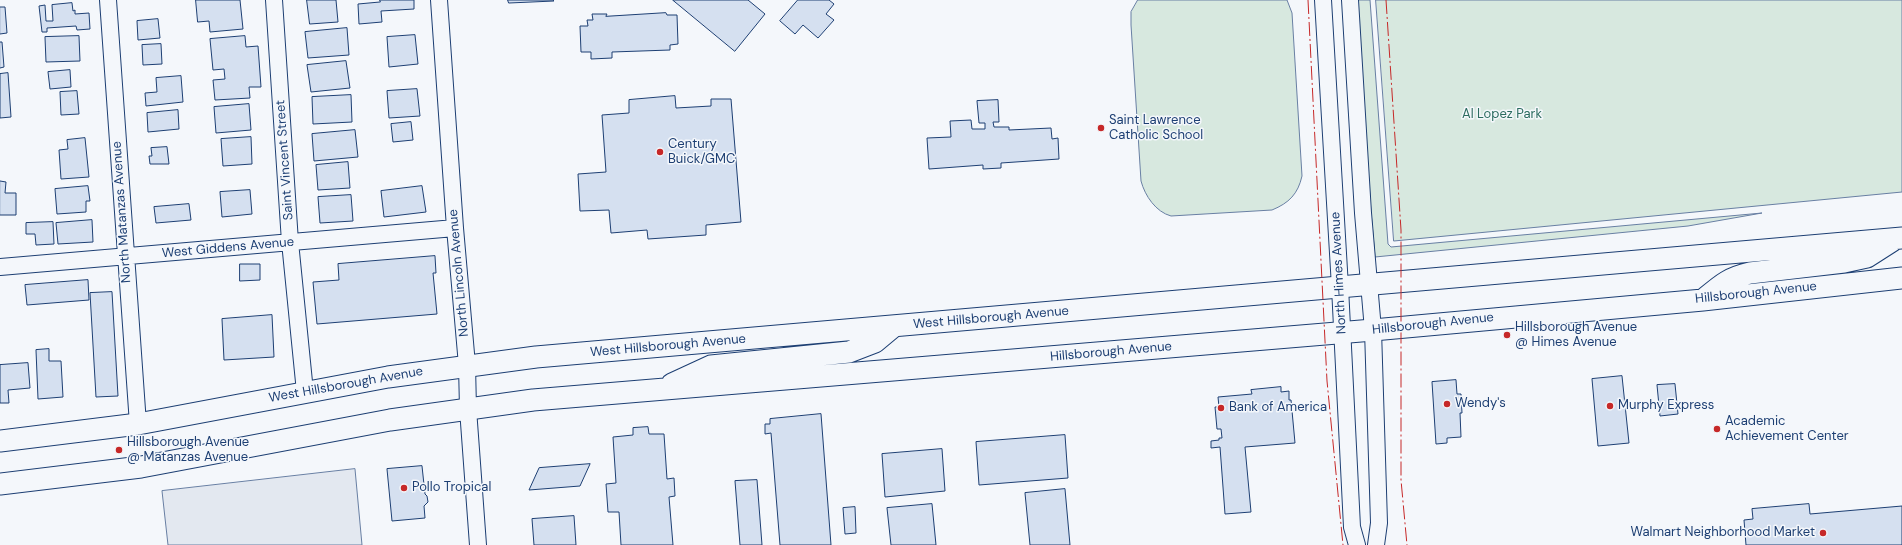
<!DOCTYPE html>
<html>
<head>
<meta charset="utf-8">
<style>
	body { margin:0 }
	canvas { display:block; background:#f4f7fb }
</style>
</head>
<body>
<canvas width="1902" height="545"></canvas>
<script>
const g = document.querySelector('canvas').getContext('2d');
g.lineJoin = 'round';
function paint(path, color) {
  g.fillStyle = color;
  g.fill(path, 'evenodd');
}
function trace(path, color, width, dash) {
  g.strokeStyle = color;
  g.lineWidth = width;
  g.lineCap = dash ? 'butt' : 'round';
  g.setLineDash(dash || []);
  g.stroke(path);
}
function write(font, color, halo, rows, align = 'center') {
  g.font = font + ' "DM Sans",sans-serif';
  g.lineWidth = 3;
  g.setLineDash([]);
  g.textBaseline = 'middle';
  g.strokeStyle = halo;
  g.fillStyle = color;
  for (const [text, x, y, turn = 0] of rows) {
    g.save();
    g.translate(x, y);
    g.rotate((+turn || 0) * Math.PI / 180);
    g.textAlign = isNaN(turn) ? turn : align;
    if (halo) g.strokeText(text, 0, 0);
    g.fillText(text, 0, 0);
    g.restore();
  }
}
const green = new Path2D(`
	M1138,0H1287L1292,13L1302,176C1298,194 1289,203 1272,210L1171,216C1156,212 1145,196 1141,181L1131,25V12Z
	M1357,0H1370L1388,244L1391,247L1762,213L1688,226L1375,257L1371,212Z
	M1376,0H1902V192L1394,241Z`);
const parking = new Path2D(`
	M355,469L362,545H168L162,491Z`);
const building = new Path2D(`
	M196,0H240L243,29L210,32L209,21L198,22Z
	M307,0H336L338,22L310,24Z
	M380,0H414V9L381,11L382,22L359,24L358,4L380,2Z
	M508,0H553L554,1L509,3Z
	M673,0H748L765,14L735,51Z
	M798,0H829L834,4L826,14L834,20L818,38L803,25L795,34L780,21Z
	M72,3L73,11L75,10V14L89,13L90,29L77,30L76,26L47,28V32H42L39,6L45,5L46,21H53L52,5Z
	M0,7H5L7,33L0,34Z
	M666,13L667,15H677L678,44L670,45V50L612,52V58L591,59V52H581L580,26H588L587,20H593L592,14H607L606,16Z
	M158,19L160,38L138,40L137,21Z
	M347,28L349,55L308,58L305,32Z
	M415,35L418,64L389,67L387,37Z
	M79,36L80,61L46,62L45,37Z
	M245,36L246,47L258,46L261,87H249L250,98L215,100L213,80L225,79L224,69L213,70L210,39Z
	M0,42H2L4,67L0,68Z
	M161,44L162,64L143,65L142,45Z
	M346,61L350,88L311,92L307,65Z
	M70,70L71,87L50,89L48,72Z
	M8,73L11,117L0,118V74Z
	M181,76L183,102L146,106L145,93L157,92L156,78Z
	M417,89L420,116L389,118L387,91Z
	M77,91L79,114L61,115L60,92Z
	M351,95L352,122L313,124L312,97Z
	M675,96L676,108L711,106V99H731L741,222L706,225V235L648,239L647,230L611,233L609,210L580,211L578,174L606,172L602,115L629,113V100Z
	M998,100L999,122H993L994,127H1009V130L1051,128L1052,139L1058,138L1059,159L1001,163V168L983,169V165L929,169L927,138L951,137L950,121L971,120L972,129H985V123H979L977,101Z
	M249,104L251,130L216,133L214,107Z
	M178,110L179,129L148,132L147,113Z
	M411,122L413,140L393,142L391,124Z
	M355,130L358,157L314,161L312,134Z
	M251,137L252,164L223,166L221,139Z
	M85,138L89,177L61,179L59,150L68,149L67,140Z
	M167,147L169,164H150L149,156H152L151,148Z
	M348,162L350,188L318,190L316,165Z
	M0,181L6,182L5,193H16V215H0Z
	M88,186L90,201H86V212L57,214L55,189Z
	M422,186L426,212L384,217L381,191Z
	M250,190L252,214L222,217L220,192Z
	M351,195L353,221L320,223L318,197Z
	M189,204L191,220L156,223L154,207Z
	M92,220L93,242L58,244L56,223Z
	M53,222L54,244L36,245L35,234H26V223Z
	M435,256L436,273H433L437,314L317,324L313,282L339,280L338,264Z
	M240,264H260V280L240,281Z
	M88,280L89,300L27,305L25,285Z
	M112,292L118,396L96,397L90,293Z
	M272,315L274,357L224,360L222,319Z
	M49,349V361H61L63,397L38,399L36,350Z
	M28,363L30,388L8,390L9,403H0V365Z
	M1622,376L1629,443L1598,446L1592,379Z
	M1456,380L1457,394H1461L1462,413H1460L1461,437L1447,438V443L1436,444L1432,382Z
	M1675,384L1678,414L1660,416L1657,385Z
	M1281,387V392L1289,391V400H1291L1295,443L1245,447L1251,512L1225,514L1220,447L1211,448V441L1219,440V438H1222L1221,429H1217L1215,407H1219L1218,397L1252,394L1251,390Z
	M821,414L831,545H780L771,433L765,434V424H770V419Z
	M648,427L649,434H664L667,479L674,478L675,496L669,497L673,545H621L619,512H608L606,484L616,483L613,437L633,435V428Z
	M1065,435L1068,478L979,485L976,442Z
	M942,449L945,491L885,497L882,454Z
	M590,464L580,486L529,490L539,468Z
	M422,466L425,494L427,496L428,502L424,506L425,518L392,521L387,469Z
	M757,480L762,545H740L735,481Z
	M1065,489L1070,545H1030L1025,493Z
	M932,504L936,545H891L887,508Z
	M1809,504L1810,514L1902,506V545H1746L1744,520L1753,519L1752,509Z
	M855,507L856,533L845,534L843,508Z
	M574,516L576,545H534L532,519Z`);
const minor = new Path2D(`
	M108,0L138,424
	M274,0L290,242L305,392
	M439,0L455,228L467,365L468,409L478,545
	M1323,0L1340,287L1352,527L1357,545
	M1350,0L1363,213L1373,330L1379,523L1376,545
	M0,267L455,228`);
const major = new Path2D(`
	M1703,300C1721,285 1728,278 1750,273L1844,262L1867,257L1892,241
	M672,384L711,366L849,352L875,342L893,327
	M0,441L138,424L388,377L536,357L1902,238
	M0,484L141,467L390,420L533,400L1373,330L1703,300L1902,278`);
const power = new Path2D(`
	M1308,0L1327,381L1343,545
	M1386,0L1401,230V480L1407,545`);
const markers = [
	[1101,128,4,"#c62828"],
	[660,152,4,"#c62828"],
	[1507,335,4,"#c62828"],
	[1447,404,4,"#c62828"],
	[1610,406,4,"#c62828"],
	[1221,408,4,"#c62828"],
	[1717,429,4,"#c62828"],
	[119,450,4,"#c62828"],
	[404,488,4,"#c62828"],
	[1823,533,4,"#c62828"]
];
const parkNames = [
	["Al Lopez Park",1502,115]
];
const poiNames = [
	["Saint Lawrence",1109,121],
	["Catholic School",1109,136],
	["Century",668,145],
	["Buick/GMC",668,160],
	["Hillsborough Avenue",1515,328],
	["@ Himes Avenue",1515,343],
	["Wendy's",1455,404],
	["Murphy Express",1618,406],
	["Bank of America",1229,408],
	["Academic",1725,422],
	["Achievement Center",1725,437],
	["Hillsborough Avenue",127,443],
	["@ Matanzas Avenue",127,458],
	["Pollo Tropical",412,488],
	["Walmart Neighborhood Market",1815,533,"right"]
];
const streetNames = [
	["Saint Vincent Street",285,160,-94],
	["North Matanzas Avenue",122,212,-94],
	["West Giddens Avenue",228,248,-5],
	["North Lincoln Avenue",459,273,-95],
	["North Himes Avenue",1339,273,-93],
	["Hillsborough Avenue",1756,293,-6],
	["West Hillsborough Avenue",991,318,-5],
	["Hillsborough Avenue",1433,324,-6],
	["West Hillsborough Avenue",668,346,-5],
	["Hillsborough Avenue",1111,352,-5],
	["West Hillsborough Avenue",346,385,-10]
];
paint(green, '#d7e8df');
trace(green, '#687fa3', 1);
paint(parking, '#e3e8f0');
trace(parking, '#687fa3', 1);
paint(building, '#d5e0f0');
trace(building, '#1d3f73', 1);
trace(minor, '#1d3f73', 18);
trace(major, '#1d3f73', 23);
trace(minor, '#f4f7fb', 16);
trace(major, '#f4f7fb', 21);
trace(power, '#c62828', 1, [14, 3, 2, 3]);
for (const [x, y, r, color] of markers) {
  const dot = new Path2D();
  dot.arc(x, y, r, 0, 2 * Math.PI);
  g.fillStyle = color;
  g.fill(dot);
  trace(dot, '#f4f7fb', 1.5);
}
write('13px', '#2c6c60', '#f4f7fb', parkNames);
write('13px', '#1d3f73', '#f4f7fb', poiNames, 'left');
write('13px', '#1d3f73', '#f4f7fb', streetNames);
</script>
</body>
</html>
